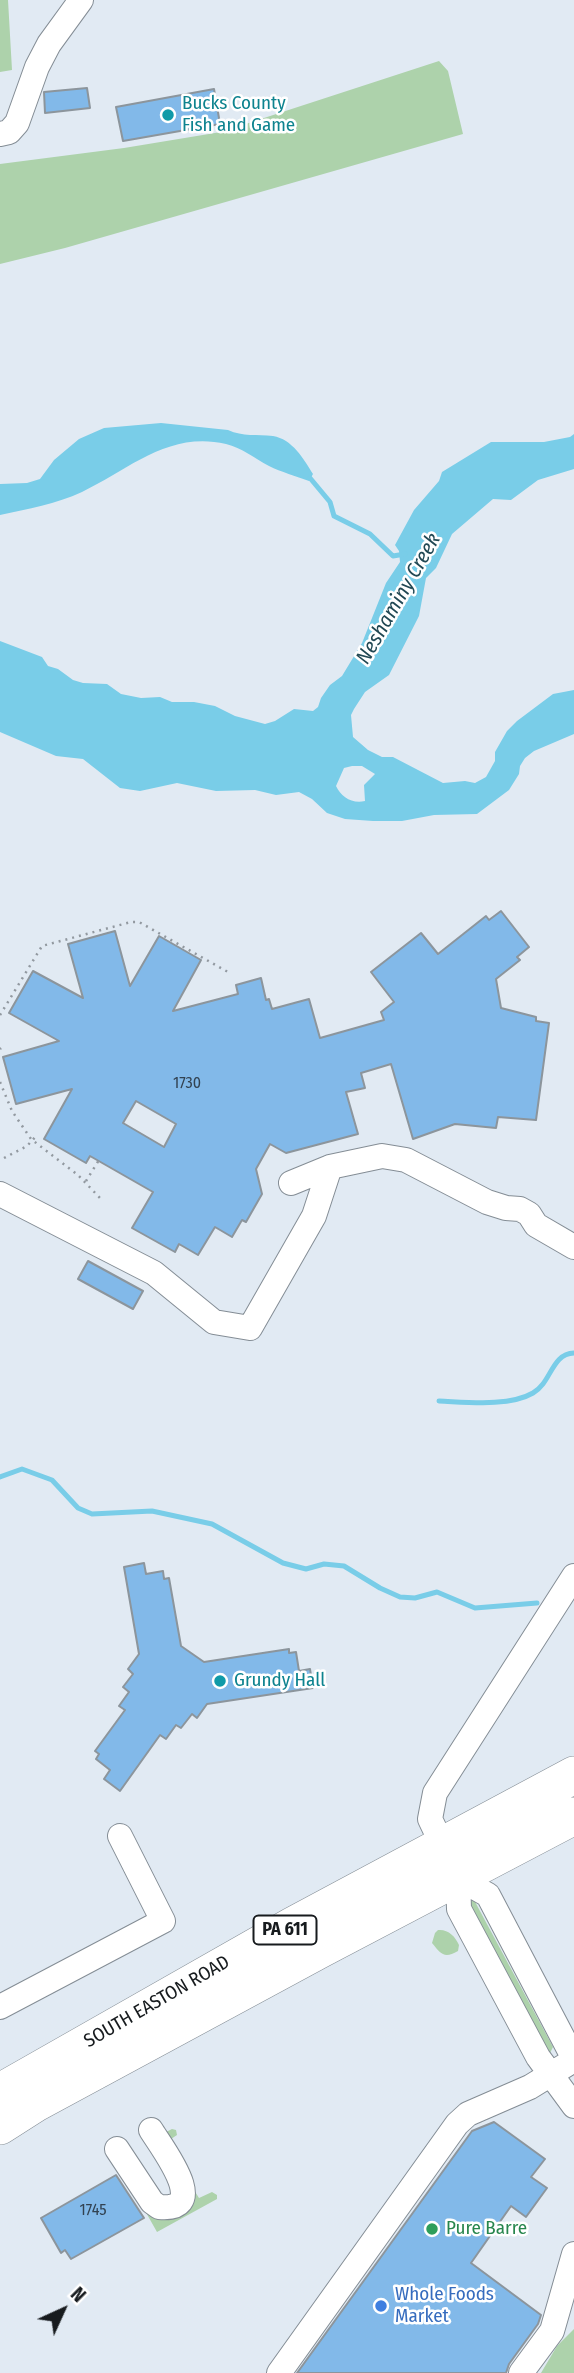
<!DOCTYPE html>
<html>
<head>
<meta charset="utf-8">
<style>
	body { margin:0 }
	#map { position:relative; width:574px; height:2373px; overflow:hidden; background:#e1eaf3; font-family:"Fira Sans Condensed",sans-serif }
	canvas { display:block }
	.north { position:absolute; left:28px; top:2275px; width:70px; height:70px; -webkit-text-stroke:5px #fff; paint-order:stroke; rotate:45deg; font-size:19px; font-weight:700; line-height:28px; text-align:center; color:#171b1e }
	.north::after { content:''; display:block; margin:auto; width:24px; height:32px; background:#171b1e; clip-path:polygon(50% 0,100% 100%,50% 72%,0 100%) }
</style>
</head>
<body>
<div id="map">
<canvas width="574" height="2373"></canvas>
<div class="north">N</div>
</div>
<script>
const g = document.querySelector('canvas').getContext('2d');
g.lineJoin = 'round';
function paint(path, color) {
  g.fillStyle = color;
  g.fill(path, 'evenodd');
}
function trace(path, color, width, dash) {
  g.strokeStyle = color;
  g.lineWidth = width;
  g.lineCap = dash ? 'butt' : 'round';
  g.setLineDash(dash || []);
  g.stroke(path);
}
function write(font, color, halo, rows, align = 'center') {
  g.font = font + ' "Fira Sans Condensed",sans-serif';
  g.lineWidth = 5;
  g.setLineDash([]);
  g.textBaseline = 'middle';
  g.strokeStyle = halo;
  g.fillStyle = color;
  for (const [text, x, y, turn = 0] of rows) {
    g.save();
    g.translate(x, y);
    g.rotate((+turn || 0) * Math.PI / 180);
    g.textAlign = isNaN(turn) ? turn : align;
    if (halo) g.strokeText(text, 0, 0);
    g.fillText(text, 0, 0);
    g.restore();
  }
}
const green = new Path2D(`
	M0,0H8L12,70L0,72Z
	M439,61L448,71L463,134L65,248L0,264V164L124,148L221,132Z
	M466,1897L473,1898L553,2047L550,2053L547,2052Z
	M438,1930C448,1929 455,1936 459,1945L458,1951C444,1959 441,1954 432,1943L435,1933Z
	M172,2129L176,2130L177,2135L165,2143L199,2198L212,2192L217,2195V2199L157,2232L144,2209L178,2210L158,2136Z
	M574,2329V2373H541L557,2346Z`);
const water = new Path2D(`
	M161,423L228,430C243,437 257,434 273,436C292,439 304,459 313,474L309,481C296,476 281,472 269,466C254,458 242,448 226,444C168,431 130,469 82,492C56,504 28,509 0,515V484L27,483L40,479L54,460L79,439L104,428Z
	M574,434V469L538,480L511,500L493,499L452,534L436,568L426,578L419,616L389,675L365,692L354,709L351,715L353,737L368,750L382,757H393L443,783L465,781L475,783L486,777L495,761V752L507,731L517,721L553,694L574,690V734L534,751L525,758L520,766L519,774L509,790L477,814L434,815L402,821H373L345,819L327,813L312,799L299,792L276,795L255,790L216,791L177,783L140,791L120,788L83,759L56,756L0,732V641L42,657L48,666L58,669L73,680L83,683L107,684L121,694L141,698L160,697L172,702H194L215,706L235,716L265,724L275,721L294,709L313,711L318,707L321,698L330,685L342,676L362,643L386,583L400,562L399,551L395,545L414,510L439,481L442,472L491,442H544L570,437ZM352,766H362L375,774L364,785L365,801C352,804 341,797 336,786L344,768Z`);
const stream = new Path2D(`
	M310,478L330,502L334,516L370,534L393,556L405,554
	M439,1401C466,1402 509,1407 533,1393C552,1382 551,1354 574,1353
	M0,1477L22,1469L52,1480L78,1508L92,1514L152,1511L212,1524L283,1563L306,1569L324,1564L344,1566L380,1588L400,1597L415,1598L437,1592L475,1608L537,1603`);
const building = new Path2D(`
	M87,88L90,108L45,113L44,92Z
	M214,89L220,124L123,141L116,107Z
	M501,911L529,947L517,957L520,960L496,979L501,1008L536,1017V1021L549,1023L536,1120L498,1117L496,1128L455,1124L413,1139L391,1064L361,1073L365,1088L346,1092L358,1134L286,1153L270,1144L256,1169L262,1194L246,1222L242,1220L232,1237L215,1227L198,1255L179,1244L175,1252L132,1228L153,1192L90,1156L86,1163L44,1139L72,1089L16,1104L3,1057L59,1041L9,1013L33,971L83,998L68,944L115,931L130,986L159,936L201,960L173,1011L238,994L236,985L261,978L266,1000L269,999L272,1009L309,999L320,1038L384,1020L381,1012L394,1002L371,972L421,933L438,954L486,916L489,920ZM136,1101L176,1124L164,1147L123,1123Z
	M88,1261L143,1291L133,1309L78,1279Z
	M144,1563L146,1574L163,1571L164,1579L169,1578L181,1646L204,1662L289,1649V1653L296,1652L299,1671L310,1669L313,1688L207,1704L197,1718L192,1714L181,1728L176,1725L166,1739L160,1735L120,1791L104,1779L110,1770L96,1759L99,1754L95,1751L125,1710L119,1706L129,1692L123,1687L133,1674L128,1669L139,1654L124,1567Z
	M494,2122L545,2159L531,2177L547,2188L526,2217L511,2206L471,2263L541,2315L538,2324L509,2364L506,2373H297L472,2131Z
	M116,2175L144,2218L71,2259L65,2250L61,2253L41,2218Z`);
const path = new Path2D(`
	M0,1015L42,946L131,922H139L228,972
	M0,1049L1,1048
	M0,1082L12,1111L31,1139L78,1175L101,1199
	M4,1158L27,1146L37,1135
	M86,1181L99,1160`);
const minor = new Path2D(`
	M0,134L9,132L17,123L37,67L49,44L81,0
	M291,1183L330,1167L382,1156L406,1160L487,1202L506,1208L520,1209L529,1214L536,1225L574,1247
	M0,1194L154,1273L214,1322L250,1328L314,1216L330,1167
	M574,1576L435,1793L430,1819L458,1878L459,1909L538,2057L574,2106
	M458,1878L488,1895L574,2059
	M0,2007L163,1921L120,1836
	M117,2149L152,2202L159,2207C212,2212 162,2148 151,2130
	M279,2373L457,2124L468,2114L530,2087L574,2060
	M521,2373L552,2331L574,2254`);
const highway = new Path2D(`
	M0,2092L292,1926L574,1775
	M0,2126L36,2103L321,1949L574,1816`);
const markers = [
	[168,115,7,"#0f9aa8"],
	[220,1681,7,"#0f9aa8"],
	[432,2229,7,"#2e9e5b"],
	[381,2306,7,"#3f7fe0"]
];
const numberNames = [
	["1730",187,1084],
	["1745",93,2211]
];
const shields = [
	[285,1930,63]
];
const shieldNames = [
	["PA 611",285,1930]
];
const cultureNames = [
	["Bucks County",182,104],
	["Fish and Game",182,126],
	["Grundy Hall",234,1681]
];
const streetNames = [
	["SOUTH EASTON ROAD",157,2002,-30]
];
const leisureNames = [
	["Pure Barre",446,2229]
];
const shopNames = [
	["Whole Foods",395,2295],
	["Market",395,2317]
];
const waterNames = [
	["Neshaminy Creek",399,599,-60]
];
paint(green, '#add2ab');
paint(water, '#79cde8');
trace(stream, '#79cde8', 5);
paint(building, '#82b9e9');
trace(building, '#8c959c', 2);
trace(minor, '#848d95', 26);
trace(highway, '#848d95', 38);
trace(path, '#9299a0', 2.5, [2, 5]);
trace(minor, '#fff', 24);
trace(highway, '#fff', 37);
for (const [x, y, r, color] of markers) {
  const dot = new Path2D();
  dot.arc(x, y, r, 0, 2 * Math.PI);
  g.fillStyle = color;
  g.fill(dot);
  trace(dot, '#fff', 2.5);
}
write('16px', '#324251', null, numberNames);
for (const [x, y, w] of shields) {
  const box = new Path2D();
  box.roundRect(x - w / 2, y - 14.5, w, 29, 5);
  g.fillStyle = '#fff';
  g.fill(box);
  trace(box, '#171b1e', 2);
}
write('bold 18px', '#171b1e', null, shieldNames);
write('19px', '#0d838f', '#fff', cultureNames, 'left');
write('19px', '#171b1e', '#fff', streetNames);
write('19px', '#27864d', '#fff', leisureNames, 'left');
write('19px', '#366cbe', '#fff', shopNames, 'left');
write('italic 21px', '#214854', '#fff', waterNames);
</script>
</body>
</html>
